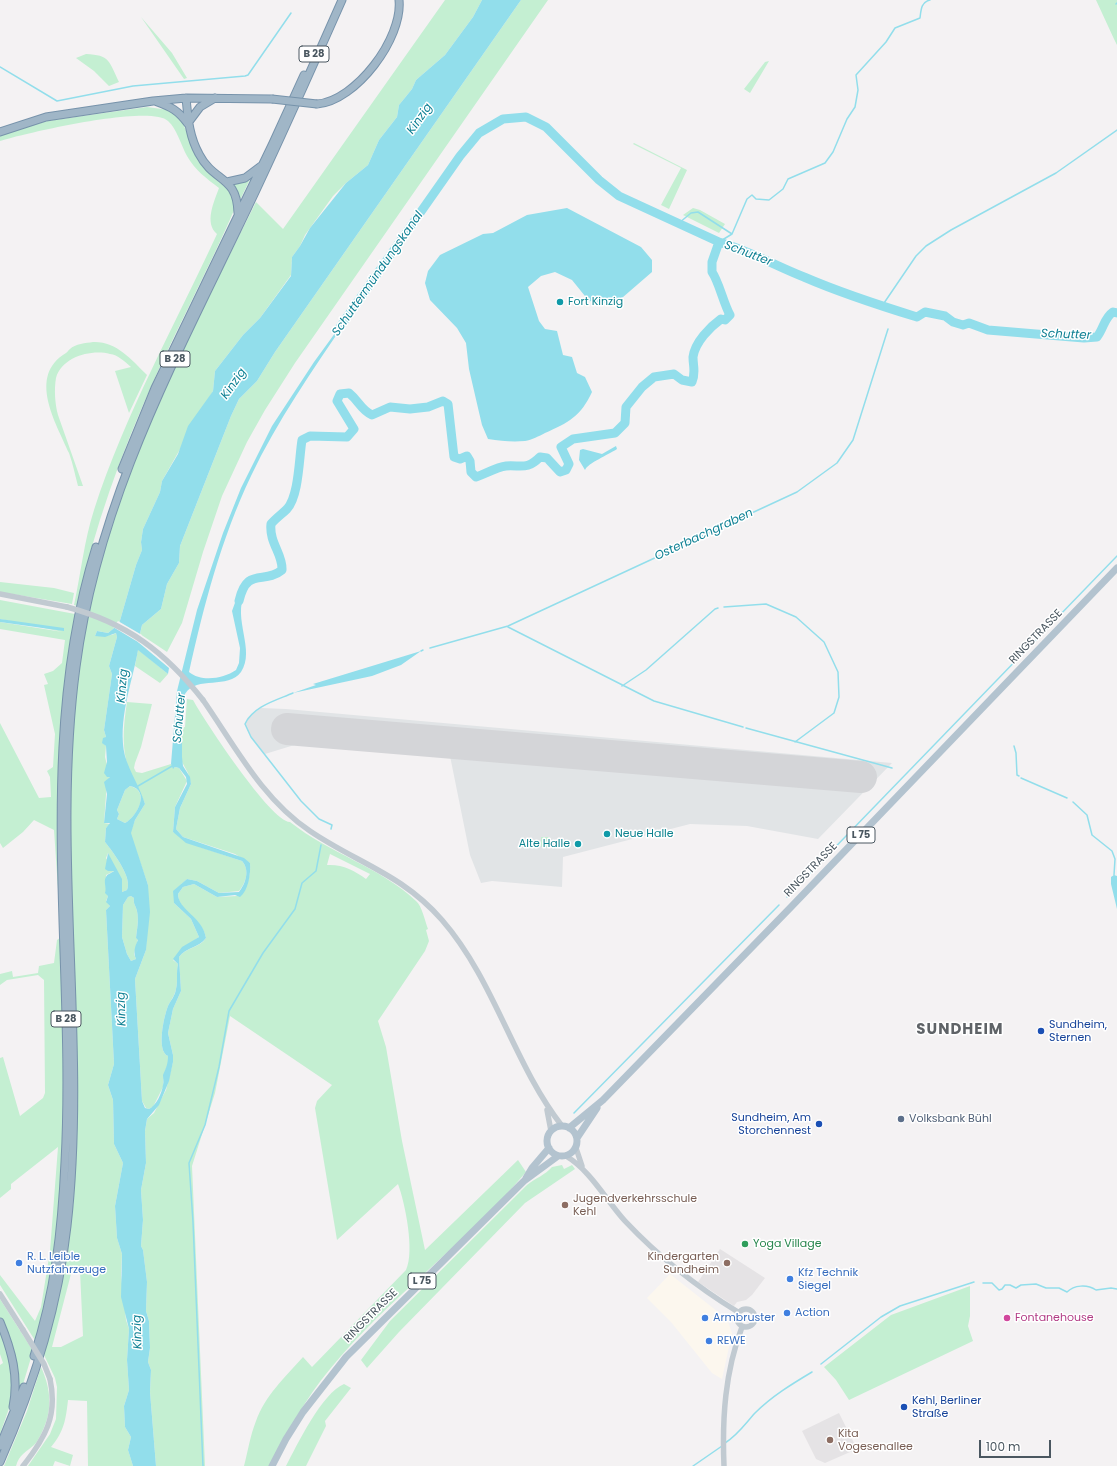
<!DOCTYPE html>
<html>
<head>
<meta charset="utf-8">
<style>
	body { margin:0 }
	#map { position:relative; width:1117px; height:1466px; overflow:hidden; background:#f4f2f3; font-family:Poppins,sans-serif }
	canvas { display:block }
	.scale { position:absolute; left:979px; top:1440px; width:72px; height:18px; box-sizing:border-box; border:2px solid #4a5760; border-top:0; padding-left:5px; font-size:12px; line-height:14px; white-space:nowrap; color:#4a5760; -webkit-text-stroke:3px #fff; paint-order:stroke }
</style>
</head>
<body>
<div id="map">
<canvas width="1117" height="1466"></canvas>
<div class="scale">100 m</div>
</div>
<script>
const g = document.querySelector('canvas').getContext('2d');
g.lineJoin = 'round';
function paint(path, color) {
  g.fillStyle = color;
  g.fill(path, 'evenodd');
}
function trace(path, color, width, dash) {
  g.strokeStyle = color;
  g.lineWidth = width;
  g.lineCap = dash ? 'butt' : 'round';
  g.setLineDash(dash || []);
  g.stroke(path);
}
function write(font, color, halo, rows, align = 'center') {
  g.font = font + ' Poppins,sans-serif';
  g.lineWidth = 3;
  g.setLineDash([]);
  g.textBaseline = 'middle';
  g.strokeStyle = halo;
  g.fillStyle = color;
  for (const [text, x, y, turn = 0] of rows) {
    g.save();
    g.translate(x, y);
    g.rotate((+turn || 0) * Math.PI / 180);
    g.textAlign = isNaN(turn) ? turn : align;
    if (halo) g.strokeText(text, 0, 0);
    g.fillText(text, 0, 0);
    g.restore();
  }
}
const commercial = new Path2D(`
	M670,1274L727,1319L732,1333L722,1379L712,1373L671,1322L647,1298Z`);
const education = new Path2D(`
	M720,1249L765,1278L752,1295L746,1300L737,1302L734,1306L698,1282Z
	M839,1413L857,1449L825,1463L816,1459L802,1431Z`);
const airport = new Path2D(`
	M261,708L286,709L892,763L818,839L747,826L690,824L563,857L562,887L492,881L481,883L470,855L449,751L314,739L265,754L251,737L245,724L248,717Z`);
const green = new Path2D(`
	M445,0H482L473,17L445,55L416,80L412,89L399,105L397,117L379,140L368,165L346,183L333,196L305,235L300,246L292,257L291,275L260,318L243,335L215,371L213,391L162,481L160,492L143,529L141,542L142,550L136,565L119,624L108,633L97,631L95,636L112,635L116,633L117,637L109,666L112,674L104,730L106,737L103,743L106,746L105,757L110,777L107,781L104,823L110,824L106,828L105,842C113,852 133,878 127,890L122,892L108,853L106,858L114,871L106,875V891L108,896L106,901L110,906L106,910L114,1064L108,1085L113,1100L114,1144L123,1163L115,1206L117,1238L122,1254L121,1275L126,1320L129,1329L127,1360L129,1390L124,1406L125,1427L131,1437L128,1450L133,1466H88L87,1401L68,1400C66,1419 64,1432 51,1447L73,1455L70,1466L55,1461L53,1466H28L50,1434L56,1419L57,1387L55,1378L44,1355L65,1268L74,1199L76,1105L69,796L74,704L88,608L99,563L119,497L139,446L190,334L256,202L283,229ZM72,1270L80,1271L83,1336L61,1347H52Z
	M521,0H548L295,363L265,410L247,442L222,496L203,552L182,623L167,652L140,634L142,625L161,609L167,584L179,563L180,546L231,416L239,399L257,381L275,352Z
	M1096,0H1117V45L1114,39Z
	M141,17L172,53L187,78L184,79Z
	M86,54C110,55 109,61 119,82L109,86L94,71L76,58Z
	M769,61L750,93L744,89L765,62Z
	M147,107L169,110L182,121L199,162L210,174L231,192L235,208C210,266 180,322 154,380C121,453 94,528 77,606L74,605C81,573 84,541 94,510C125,414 175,325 217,234C204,223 214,202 219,188C207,179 195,170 187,156C181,145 177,129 168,121C150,104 26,133 0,141V135L47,121Z
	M634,143L687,170L669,209L661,205L681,168L633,144Z
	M251,177L241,198L240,199L238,192L231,184Z
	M693,208L700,210L725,224L719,233L683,215Z
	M93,342C116,341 131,359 147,375L129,413L115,371L131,367C124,361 118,355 110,354C91,349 62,357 56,378C54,390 55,404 58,415L83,486H78C75,475 73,464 69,453C56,423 27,376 66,353C68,352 68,350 70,349C75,344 86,343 93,342Z
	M0,582L54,588L74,593L72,604L0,592Z
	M0,600L75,614C58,708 58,794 60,889H58L54,830L34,820L23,832L3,848L0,843V723L39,798L51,797L50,777L47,771L53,767L55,734L44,685L48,684L44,674L53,671L62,663L65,640L0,629V622L63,632L0,619Z
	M138,649L168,674L160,683L135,666Z
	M187,699L193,700C204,720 271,822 290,822C329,853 380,867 416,901C422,906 425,921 428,929L426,930L429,941L425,951L378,1021L386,1047L402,1141L425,1250L518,1160L526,1172C467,1243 389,1297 330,1369C306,1398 287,1432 269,1466H244C248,1451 250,1436 256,1421C265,1396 285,1377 303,1357L312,1367L406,1270C415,1251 405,1203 398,1184L337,1240L315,1108L317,1101L332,1085L230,1016L215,1093L192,1166L205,1466H156L150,1392L151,1370L148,1362L150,1348L149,1321L146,1311L147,1282L143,1250L141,1246L143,1220L141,1190L146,1163L145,1131L147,1119L154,1113L166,1090L173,1062V1055L168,1033L173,1009L181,991L179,957C186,947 200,948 206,938C203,919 178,912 178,894L183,887L194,884L217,897L237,896C247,886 251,878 250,863L235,854L183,837L176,829L180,808L191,784L188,773L182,762V728L185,727ZM330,854L370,874L366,879C354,870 342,864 327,865Z
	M127,702L152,704L141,747L135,763L134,768L136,772L142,773L171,764L174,768L175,767L179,768L187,781L175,807L173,832L200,847L242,861C250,870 246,883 239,891L219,893L197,881L187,879L174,891V903L191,919L199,937L189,944L173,960L178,964C176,972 178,981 176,989C175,995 171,1000 168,1006C164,1016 156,1051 168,1056V1064L164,1074L163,1087L153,1107L149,1109L146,1108L142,1101L135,979L146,950L148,885L130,833L135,820L145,804C141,793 136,786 131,776C121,750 123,729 127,702Z
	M130,786C151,791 137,817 125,823L117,819L119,814L117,810L125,790Z
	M541,837H549L550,847H541Z
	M131,896L134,898C133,904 136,906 137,911C139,919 137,929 136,938L138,939L134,954L136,959L131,961L127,954L122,937L123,905L128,897Z
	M61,937L65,1117L61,1203L51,1272L36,1342L0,1285V1275L35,1321L41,1307L50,1251L58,1147L11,1184V1189L0,1198V1058L3,1057L20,1116L43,1098L45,1093L44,980L38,975L7,980L0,985V974L12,971L13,977L38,973L39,966L54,963L57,940Z
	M562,1165L564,1169L572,1165L575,1169L525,1203L399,1332L367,1368L361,1360L390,1321L527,1185C536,1178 545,1175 552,1167Z
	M970,1286V1316L968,1326L973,1341L849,1400L836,1380L824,1367L891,1315Z
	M0,1299L33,1351L18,1401L12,1400L0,1434V1365L3,1363L0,1354Z
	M41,1367C51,1389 53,1410 42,1432C40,1436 37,1443 34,1445C26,1452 19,1455 16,1466H4L27,1411Z
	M344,1384L351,1388L325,1421L326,1426L306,1466H286C297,1445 322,1393 344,1384Z`);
const water = new Path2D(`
	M482,0H521L275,352L257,381L239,399L231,416L180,546L179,563L167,584L161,609L142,625L138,642L169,668L168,674L138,650C132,684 117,721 125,756C130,773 140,787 145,804L135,820L131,833L148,885L150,912L146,950L135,979L142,1101L145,1108L149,1109C156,1106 162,1093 163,1085C164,1082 163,1078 163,1075C166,1068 168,1064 168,1056C156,1051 164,1016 168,1006C171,1000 175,996 176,989C178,981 176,972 178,964L173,959L182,947L199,937L191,919L174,903L173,891L187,879L197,881L219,893L239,892C246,883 250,870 242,861L186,843L173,832L175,807L187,784L186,777L179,768L175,767L173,769L171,764L177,691L197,610L223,533L241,488L272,426L314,362L346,318L347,319C313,370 277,421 251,476C221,539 204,605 189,672C201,682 223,679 236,670L239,663L240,648L232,611L240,589L245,593C232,619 256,650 241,672C228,690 197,675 185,694L182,728V757L183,766L190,777L191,784L180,808L176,829L183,837L244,858L250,863C251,874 248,891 240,897L235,895L217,897L194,884L183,887L178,894C178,910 203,917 206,938C199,948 186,947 179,957L181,991L173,1009L168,1033L173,1055V1062L169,1081L159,1105L147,1119L145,1131L146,1163L141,1190L143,1220L141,1246L143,1250L147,1282L146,1311L149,1321L150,1348L148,1362L151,1370L150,1392L156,1466H133L128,1450L131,1437L125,1427L124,1406L129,1390L127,1360L129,1329L121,1297L122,1254L117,1238L115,1206L123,1163L114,1144L113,1100L108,1085L114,1064L106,910L110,906L106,902L108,896L105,893C107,888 103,881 106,877C107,874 112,873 114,871H108L105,869L108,853L122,879V892L127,890C133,878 113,852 105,842L106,828L110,823H104L107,794L104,782L110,777H107L104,773L107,762L106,746L102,743L103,738L106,737L104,730L112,674L109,666L117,637L116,633L105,637L95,636L97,631L108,633L119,624L136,565L142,550L141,542L143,529L160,492L162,481L178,454L188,426L213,391L215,371L243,335L260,318L291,276L292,257L300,246L310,228L346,183L368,165L379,140L397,117L399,105L412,89L416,80L445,55L473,17ZM130,786C151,790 137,817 125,823L117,819L119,814L117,810L125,790ZM131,896L134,898C133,904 136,906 137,911C139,920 137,929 136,938L138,940C135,946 133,952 136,959L131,961L127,954L122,937L123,905L128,897Z
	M567,208L641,247L652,260V272L615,304L589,301L572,280L555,272L541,276L528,287L539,321L545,329L557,331L563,355L572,357L577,373L585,377L592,392C581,416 568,423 545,433C539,436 532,440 525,441C512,442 501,441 488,439L482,425L478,408L469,369L466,343L457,328L430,300L425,283L428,271L440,255L483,234L493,233L527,215Z
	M616,446L617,449C608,455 588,463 585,470L579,460L580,450L583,449L602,454Z
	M0,619L64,628V631L0,622Z
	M421,651L401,665L372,676L293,693L316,685L313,684Z
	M1114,875L1117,876V909L1111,884V877Z`);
const pier = new Path2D(`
	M118,621L142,635L140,641L171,668V669L143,645L113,627Z`);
const stream = new Path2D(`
	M1116,4L1117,3
	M0,67L57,101L133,86L245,76L248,75L291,13
	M679,223L691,213L698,212L732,234
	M719,242L732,234L747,199L752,195L756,199L769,200L783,189L788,179L825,163L833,152L847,119L855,107L858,90L856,75L886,42L895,28L920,18C921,10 921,2 930,0
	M882,306L916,256L926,246L951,230L1056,173L1117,130
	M724,607L766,604L796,617L824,642L838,672L839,697L834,713L795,742
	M508,627L654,701L743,727
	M430,648L508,626L797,492L837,463L853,440L888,329
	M421,651L423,650
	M622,686L646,670L715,609L718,608
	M293,693C277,700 253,706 245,724L251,737L301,801L319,819L332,825L331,829
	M746,728L892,768
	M1014,746L1016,753L1017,775L1019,776
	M1021,778L1067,798
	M138,786L174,765
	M1073,802L1087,815L1092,835L1112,851L1115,859L1114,875
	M787,897L1117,556
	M574,1113L779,905
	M983,1283H992L999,1290L1002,1289L1005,1285H1010L1016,1288L1021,1285L1036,1284L1046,1288H1059L1067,1292C1074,1285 1087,1284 1096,1290L1111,1288L1117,1289
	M821,1364L881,1317L900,1306L974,1282
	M725,1443C738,1435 745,1424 755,1413C772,1396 792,1384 812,1372
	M203,1466L193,1222L189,1163L205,1125L219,1067L229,1011L263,953L295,909L302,883L316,871L321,845
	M693,1466L722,1446`);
const river = new Path2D(`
	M340,327L460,156L479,133L503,119L526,117L546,127L599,180L619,196L719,242
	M239,601C247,566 264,585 282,570C283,554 269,543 271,524C276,518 282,514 287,509C299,496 299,458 302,440L310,436L347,437L354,429L337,401L340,394L349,393C360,402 360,409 372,415L390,407L410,409L428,407L443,401L448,404L454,457L460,459L467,456L470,461L471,472L476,477C485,474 497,467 506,466C522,465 527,470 540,457L547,458L560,472L566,470L569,464L561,447L573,439L615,433L625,423L626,407L642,387L654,377L674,374L682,380L692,382C696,373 693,366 693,357C695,342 710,327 721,319L725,320L730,315C723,302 719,282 712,272V262L719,242C748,250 776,266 804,277C841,293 878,305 917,317L925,312L945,316L953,322L963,325L969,323L988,330L1084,338L1097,337C1104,328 1104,318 1113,312L1117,313`);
const runway = new Path2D(`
	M287,729L861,777`);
const tertiary = new Path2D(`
	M0,594L67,607
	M203,700C235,746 262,799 310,831C357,863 402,874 442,920C495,981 513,1063 562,1126
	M547,1110L551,1131
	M576,1148L582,1166
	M566,1156C591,1171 606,1200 625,1221C658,1256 697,1287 738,1312
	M0,1294L23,1330
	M737 1318a9 9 0 1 1 18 0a9 9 0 1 1-18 0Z
	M23,1466C45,1438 58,1416 50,1379
	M724,1466C722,1418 725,1372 742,1327`);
const primary = new Path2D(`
	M547 1141a15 15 0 1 1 30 0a15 15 0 1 1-30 0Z
	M569,1128L603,1100L791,907L1117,568
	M577,1138L597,1108
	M526,1178L532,1168L549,1148
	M272,1466L286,1439L303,1412L346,1357L524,1181L558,1156`);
const trunk = new Path2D(`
	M186,98C188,118 189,136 199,154C214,183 237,175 238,213
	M155,101C171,107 178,110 188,124
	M317,104C356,101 403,38 399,0
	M188,123L200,107L215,98
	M0,132L46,117L153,101L186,98L272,99
	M227,182L245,178L261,166
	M122,469L155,388L273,143L304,75
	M0,1322C12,1351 19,1377 13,1407
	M34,1356C55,1293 62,1228 65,1162C76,959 34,745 96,547
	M0,1446L24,1387
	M0,1462C33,1387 58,1308 67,1226C88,1041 51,853 76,667C97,507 168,373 237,230C274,154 308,77 342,0`);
const tertiaryBridge = new Path2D(`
	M67,607C127,623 165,652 203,700
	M23,1330L44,1364L50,1379`);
const trunkBridge = new Path2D(`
	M272,99L317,104`);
const markers = [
	[560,302,4,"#0f9aa8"],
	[607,834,4,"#0f9aa8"],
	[578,844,4,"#0f9aa8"],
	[1041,1031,4,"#1a4fb4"],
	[901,1119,4,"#5c6f8a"],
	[819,1124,4,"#1a4fb4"],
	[565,1205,4,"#8d6e63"],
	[745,1244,4,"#2e9e5b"],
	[19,1263,4,"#3f7fe0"],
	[727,1263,4,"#8d6e63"],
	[790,1279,4,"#3f7fe0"],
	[787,1313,4,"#3f7fe0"],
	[705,1318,4,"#3f7fe0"],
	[1007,1318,4,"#d1479c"],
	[709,1341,4,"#3f7fe0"],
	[904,1407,4,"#1a4fb4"],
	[830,1440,4,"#8d6e63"]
];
const shields = [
	[314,54,30],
	[175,359,30],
	[861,835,28],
	[66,1019,30],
	[422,1281,28]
];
const shieldNames = [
	["B 28",314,54],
	["B 28",175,359],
	["L 75",861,835],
	["B 28",66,1019],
	["L 75",422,1281]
];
const cultureNames = [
	["Fort Kinzig",568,302],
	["Neue Halle",615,834],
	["Alte Halle",570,844,"right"]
];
const streetNames = [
	["RINGSTRASSE",1036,637,-46],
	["RINGSTRASSE",811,870,-46],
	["RINGSTRASSE",371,1316,-45]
];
const transitNames = [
	["Sundheim,",1049,1025],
	["Sternen",1049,1038],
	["Sundheim, Am",811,1118,"right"],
	["Storchennest",811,1131,"right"],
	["Kehl, Berliner",912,1401],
	["Straße",912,1414]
];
const serviceNames = [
	["Volksbank Bühl",909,1119]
];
const educationNames = [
	["Jugendverkehrsschule",573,1199],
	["Kehl",573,1212],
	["Kindergarten",719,1257,"right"],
	["Sundheim",719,1270,"right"],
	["Kita",838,1434],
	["Vogesenallee",838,1447]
];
const leisureNames = [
	["Yoga Village",753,1244]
];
const shopNames = [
	["R. L. Leible",27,1257],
	["Nutzfahrzeuge",27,1270],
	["Kfz Technik",798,1273],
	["Siegel",798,1286],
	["Action",795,1313],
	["Armbruster",713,1318],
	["REWE",717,1341]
];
const hotelNames = [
	["Fontanehouse",1015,1318]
];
const waterNames = [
	["Kinzig",420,119,-55],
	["Schutter",748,254,21],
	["Schuttermündungskanal",378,274,-55],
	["Schutter",1066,335,2],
	["Kinzig",234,384,-55],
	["Osterbachgraben",704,535,-25],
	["Kinzig",123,686,-85],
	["Schutter",180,718,-85],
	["Kinzig",122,1009,-92],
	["Kinzig",138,1332,-92]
];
const districtNames = [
	["SUNDHEIM",960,1030]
];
paint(commercial, '#fcf7ee');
paint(education, '#e5e3e5');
paint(airport, '#e1e4e6');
paint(green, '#c4efd2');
paint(water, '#92deeb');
paint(pier, '#f4f2f3');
trace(stream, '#92deeb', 1.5);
trace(river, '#92deeb', 9);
trace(runway, '#d4d5d8', 32);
trace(trunk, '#7793ab', 9);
trace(tertiary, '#c1cad1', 5.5);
trace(primary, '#b3c3cf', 7);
trace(trunk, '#a0b6c7', 7);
trace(trunkBridge, '#7793ab', 9, []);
trace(tertiaryBridge, '#c1cad1', 5.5);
trace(trunkBridge, '#a0b6c7', 7);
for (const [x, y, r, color] of markers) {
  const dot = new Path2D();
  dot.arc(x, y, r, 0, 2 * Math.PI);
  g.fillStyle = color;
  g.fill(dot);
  trace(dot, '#fff', 1.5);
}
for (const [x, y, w] of shields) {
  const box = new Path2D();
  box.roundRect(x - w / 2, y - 8, w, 16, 3);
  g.fillStyle = '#fff';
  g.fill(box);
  trace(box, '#4a5760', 1);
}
write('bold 10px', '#4a5760', null, shieldNames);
write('11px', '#0d838f', '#fff', cultureNames, 'left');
write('11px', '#4a5760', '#fff', streetNames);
write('11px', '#164399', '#fff', transitNames, 'left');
write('11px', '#4e5e75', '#fff', serviceNames, 'left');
write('11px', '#785e54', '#fff', educationNames, 'left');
write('11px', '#27864d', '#fff', leisureNames, 'left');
write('11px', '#366cbe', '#fff', shopNames, 'left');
write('11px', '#b23c85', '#fff', hotelNames, 'left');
write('italic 12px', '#118295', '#fff', waterNames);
g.letterSpacing = '1px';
write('bold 15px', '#5f6367', '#fff', districtNames);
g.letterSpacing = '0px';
</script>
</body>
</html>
